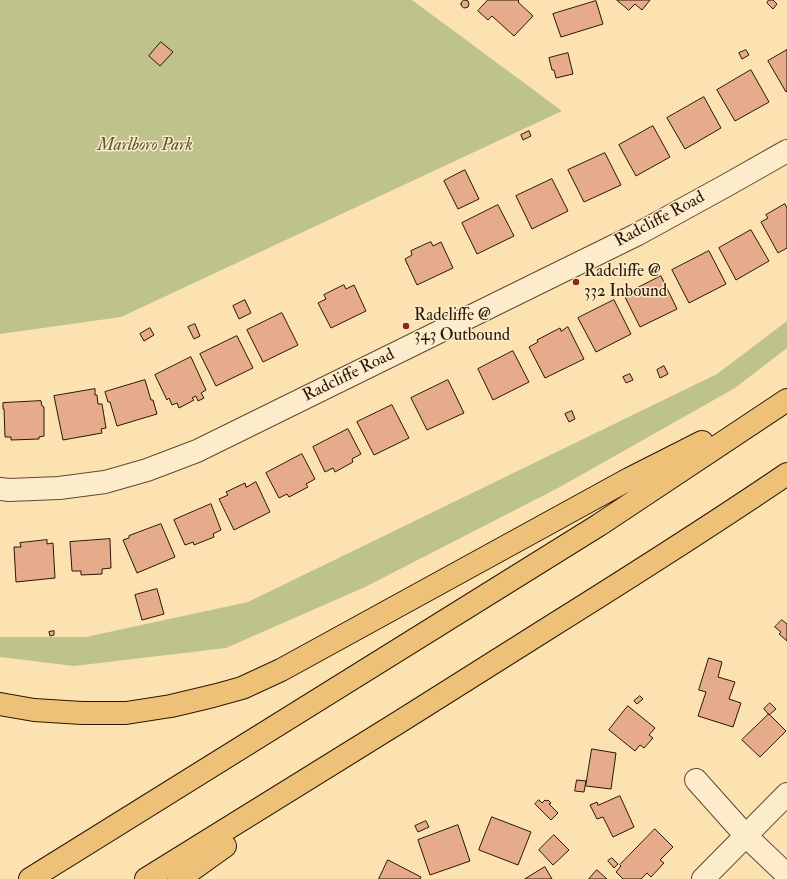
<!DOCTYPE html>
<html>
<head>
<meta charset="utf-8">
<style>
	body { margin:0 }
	canvas { display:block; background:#fbe2b0 }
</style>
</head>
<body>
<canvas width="787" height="879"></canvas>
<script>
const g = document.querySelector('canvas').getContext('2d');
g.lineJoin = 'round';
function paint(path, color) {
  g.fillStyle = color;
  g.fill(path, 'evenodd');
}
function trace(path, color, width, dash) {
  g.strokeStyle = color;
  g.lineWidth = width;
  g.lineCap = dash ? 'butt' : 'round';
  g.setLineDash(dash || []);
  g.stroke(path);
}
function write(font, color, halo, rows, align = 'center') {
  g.font = font + ' "IM FELL Double Pica",serif';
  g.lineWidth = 3;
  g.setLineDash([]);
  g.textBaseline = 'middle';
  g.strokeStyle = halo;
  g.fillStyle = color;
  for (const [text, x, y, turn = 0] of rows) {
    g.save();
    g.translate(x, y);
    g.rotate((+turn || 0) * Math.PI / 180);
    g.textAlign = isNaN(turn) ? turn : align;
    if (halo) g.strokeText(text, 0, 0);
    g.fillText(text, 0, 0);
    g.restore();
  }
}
const green = new Path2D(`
	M0,0H412L562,111L121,317L0,334Z
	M787,321V348L735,388L558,488L365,587L226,648L74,666L0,657V637H86L248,602L717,374Z`);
const building = new Path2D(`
	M488,0H518L519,1L518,2L533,16L514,36L492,16L488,20L478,11Z
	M617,0H650L642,10L635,4L629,10Z
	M769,0H773L777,4L773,9L767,3Z
	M461 4a4 4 0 1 1 8 0a4 4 0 1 1-8 0Z
	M596,1L603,24L561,37L553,14Z
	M161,42L173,52L160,66L149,56Z
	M746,50L749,55L742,59L739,53Z
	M787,50V91L786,92L768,61Z
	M568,53L573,74L556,78L554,70H552L549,58Z
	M751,70L769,102L735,121L717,90Z
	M704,97L721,128L685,149L667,118Z
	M653,126L670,157L636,176L619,145Z
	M529,131L531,136L523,140L521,135Z
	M605,153L621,185L584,202L568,170Z
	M465,170L479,199L458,209L444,181Z
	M552,179L568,211L532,229L516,196Z
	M785,204L787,208V248L778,253L761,222L768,218L766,215Z
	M498,205L514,236L477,254L462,223Z
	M751,230L769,261L736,280L719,248Z
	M431,242L433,246L441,242L453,268L417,285L405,259L412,255L411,251Z
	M709,251L726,284L689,303L672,270Z
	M661,276L677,309L640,327L624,295Z
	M344,285L346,289L354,285L366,311L331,328L318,303L326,299L324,295Z
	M245,300L251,313L239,319L233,306Z
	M614,300L631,334L596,352L578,318Z
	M282,313L298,345L263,362L247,330Z
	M195,324L200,336L194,339L188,327Z
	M568,327L584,359L545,378L529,347L538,342L537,340L560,328L561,331Z
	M150,328L154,335L144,341L140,334Z
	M237,336L253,368L216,386L200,354Z
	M513,351L529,382L493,400L478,369Z
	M191,357L206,390L201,393L204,398L198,401L196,396L192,398L194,400L179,408L177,403L172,405L169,398L167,400L155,375Z
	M664,366L668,374L660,378L657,370Z
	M630,374L633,380L626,383L623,377Z
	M145,380L151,400H153L157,414L117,426L110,402H108L105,392Z
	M448,380L464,413L427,430L411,398Z
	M95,389V395H97L98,404H102L106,428L101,429L102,433L63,440L54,396Z
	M41,401L42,406L44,407V436L39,437V439L11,440V437H5L4,409H3V403Z
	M392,405L409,438L374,455L357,422Z
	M572,411L575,419L569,422L565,414Z
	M348,429L361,454L352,459L353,462L335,472L333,468L325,472L313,447Z
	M302,454L315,479L306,484L308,487L289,497L287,494L279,498L266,473Z
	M256,482L270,512L234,530L219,499L228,495L226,492L245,483L246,487Z
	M211,504L221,530L213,534L214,537L194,545L193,542L185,545L174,520Z
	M161,524L175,557L137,573L123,540L129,538V536Z
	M110,539L111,568L102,569V574L81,575V571H72L70,542Z
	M47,540V544L53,543L55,578L16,582L14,547H21L20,543Z
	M157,589L164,614L142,620L135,595Z
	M782,620L787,624V641L779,634L781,632L775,627Z
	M54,631V635L50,636L49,632Z
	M709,658L722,662L718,677L735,682L729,699L741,703L733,727L698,716L706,692L699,690Z
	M640,696L643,699L637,704L634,701Z
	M770,703L776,709L769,715L764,709Z
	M628,706L655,728L649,735L653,738L644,748L640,745L635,751L609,730Z
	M769,714L786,731L760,757L742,740Z
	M592,749L616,753L611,789L586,786Z
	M577,780L586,781L584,792L575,791Z
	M620,796L634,827L613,837L603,817L597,819L590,805L597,802L598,805Z
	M539,800L542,803L545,800L547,801L548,800L551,803L549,804L558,813L551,820L535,804Z
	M492,817L531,832L518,865L479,850Z
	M426,821L429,827L418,832L415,826Z
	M458,825L470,861L430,875L418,840Z
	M655,829L673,847L660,860L664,863L651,877L647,873L641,879H623L616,872L621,866L620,865Z
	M554,835L569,850L553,865L539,850Z
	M612,858L618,864L614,868L608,861Z
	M388,860L421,877L420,879H379Z
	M545,867L552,879H525Z
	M597,870L607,879H589Z`);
const minor = new Path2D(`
	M0,489L9,490L59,488L105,482L147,470L197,451L636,235L727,185L787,151
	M696,780L746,836L787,875
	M703,879L787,794`);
const motorway = new Path2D(`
	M0,704L34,710L82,713H126L171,706L213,696L242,688L281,670L629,479L702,442
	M30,879L599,525L787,400
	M146,879C281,796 416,712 550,627C630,577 709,527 787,474
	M179,879L225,846`);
const markers = [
	[576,282,4,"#8f2418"],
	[406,326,4,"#8f2418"]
];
const parkNames = [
	["Marlboro Park",145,146]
];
const streetNames = [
	["Radcliffe Road",660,220,-28],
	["Radcliffe Road",349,376,-26]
];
const poiNames = [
	["Radcliffe @",584,272],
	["332 Inbound",584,292],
	["Radcliffe @",414,316],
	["343 Outbound",414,336]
];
paint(green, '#bec38b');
paint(building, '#e5ab8b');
trace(building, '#2b1704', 1);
trace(minor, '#5f4a2f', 24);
trace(motorway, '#2b1704', 24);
trace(minor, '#fceccc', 22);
trace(motorway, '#eec178', 22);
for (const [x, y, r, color] of markers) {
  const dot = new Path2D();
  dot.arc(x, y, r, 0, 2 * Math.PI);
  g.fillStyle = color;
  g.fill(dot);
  trace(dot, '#fceccc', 1.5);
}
write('italic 17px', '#5e5333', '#fceccc', parkNames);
write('17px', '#2b1704', '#fceccc', streetNames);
write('17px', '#2b1704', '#fceccc', poiNames, 'left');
</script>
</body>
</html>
